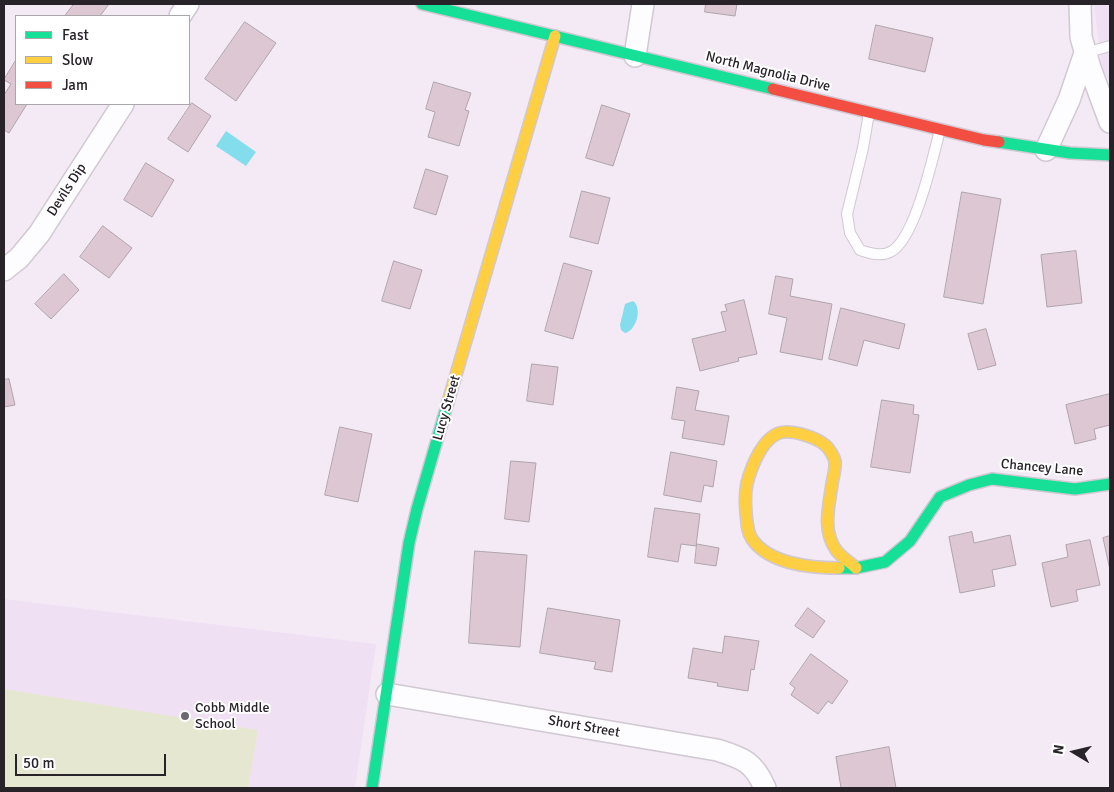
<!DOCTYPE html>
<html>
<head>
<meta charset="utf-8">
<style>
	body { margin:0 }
	#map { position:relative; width:1114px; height:792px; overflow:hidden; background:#f4eaf6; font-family:Signika,sans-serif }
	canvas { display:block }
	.frame { position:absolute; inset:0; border:5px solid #282229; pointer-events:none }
	.legend { position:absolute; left:15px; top:15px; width:175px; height:90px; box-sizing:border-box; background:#fff; border:1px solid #a9a7a9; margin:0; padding:6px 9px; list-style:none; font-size:15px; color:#282229 }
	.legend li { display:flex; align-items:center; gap:10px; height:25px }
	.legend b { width:25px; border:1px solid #a9a7a9 }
	.north { position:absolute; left:1049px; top:727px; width:50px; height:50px; -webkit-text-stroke:4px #fff; paint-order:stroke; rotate:279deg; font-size:14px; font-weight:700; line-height:20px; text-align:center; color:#282229 }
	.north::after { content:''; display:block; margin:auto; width:18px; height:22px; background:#282229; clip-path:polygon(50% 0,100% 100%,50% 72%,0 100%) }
	.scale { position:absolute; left:15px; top:754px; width:151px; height:22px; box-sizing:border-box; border:2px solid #282229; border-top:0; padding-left:6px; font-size:15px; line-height:18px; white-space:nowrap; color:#282229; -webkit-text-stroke:4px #fff; paint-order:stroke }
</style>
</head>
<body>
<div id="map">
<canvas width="1114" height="792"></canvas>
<div class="frame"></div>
<ul class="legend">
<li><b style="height:6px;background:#16e098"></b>Fast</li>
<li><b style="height:6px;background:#ffcf43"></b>Slow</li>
<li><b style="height:6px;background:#f24e42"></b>Jam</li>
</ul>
<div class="north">N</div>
<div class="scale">50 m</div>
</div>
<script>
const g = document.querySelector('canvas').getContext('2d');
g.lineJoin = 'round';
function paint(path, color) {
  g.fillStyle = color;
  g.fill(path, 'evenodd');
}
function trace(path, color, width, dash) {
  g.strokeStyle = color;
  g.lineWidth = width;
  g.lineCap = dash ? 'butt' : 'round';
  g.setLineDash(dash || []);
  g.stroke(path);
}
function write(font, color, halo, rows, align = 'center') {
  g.font = font + ' Signika,sans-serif';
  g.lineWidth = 4;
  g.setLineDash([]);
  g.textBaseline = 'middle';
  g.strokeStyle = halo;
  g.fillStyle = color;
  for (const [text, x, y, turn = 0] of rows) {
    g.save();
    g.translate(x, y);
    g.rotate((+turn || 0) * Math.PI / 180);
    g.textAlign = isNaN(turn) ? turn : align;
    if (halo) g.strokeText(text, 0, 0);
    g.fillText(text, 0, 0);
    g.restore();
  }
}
const built = new Path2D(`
	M1094,4H1110V83L1102,68Z
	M4,599L376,644L355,788H4Z`);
const green = new Path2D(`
	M4,689L258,730L248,788H4Z`);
const water = new Path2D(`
	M226,131L256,152L246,166L216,146Z
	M633,301C643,308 636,331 625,333L621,330L620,325L625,304Z`);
const building = new Path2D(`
	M74,4H109L100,16H65Z
	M706,4H737L735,16L705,12Z
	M245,22L276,43L236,101L205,79Z
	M876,25L933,38L925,72L869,59Z
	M16,60V104H27L9,133L4,130V95L11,84L4,80Z
	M434,82L471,93L465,110L469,111L459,146L428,137L435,112L426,109Z
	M192,103L211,116L188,152L168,139Z
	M602,105L630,114L613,166L586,158Z
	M146,163L174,180L152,217L124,200Z
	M426,169L448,176L436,215L414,208Z
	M582,191L610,198L598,244L570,237Z
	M962,192L1001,199L983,304L944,297Z
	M103,226L132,248L109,278L80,257Z
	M1076,251L1082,303L1047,307L1041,255Z
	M394,261L422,270L410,309L382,301Z
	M564,263L592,271L573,339L545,331Z
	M64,274L79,290L51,319L35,304Z
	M776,276L793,279L790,296L832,304L822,360L780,352L787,318L769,314Z
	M744,300L757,354L738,358L739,361L700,371L692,339L726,331L721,312L727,311L725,305Z
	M841,308L905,324L899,349L864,340L857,366L829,359Z
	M986,329L996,365L978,370L968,334Z
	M532,364L558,367L553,405L527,401Z
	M9,379L15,405L4,407V380Z
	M677,387L699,391L695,410L729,416L724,445L682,438L685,421L672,419Z
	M1110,394V425L1094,429L1096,439L1075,444L1066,405Z
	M882,400L914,405L913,414L919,415L910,473L871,467Z
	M340,427L372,434L358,502L325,495Z
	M671,452L717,461L713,487L704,485L701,502L664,495Z
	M511,461L536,463L529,522L505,519Z
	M655,508L700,514L696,546L681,544L678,562L648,557Z
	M972,532L974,543L1010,535L1016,565L992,570L995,586L960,593L949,537Z
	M1110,536V570L1103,538Z
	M1090,540L1100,585L1076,590L1078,601L1051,607L1042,563L1068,557L1066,545Z
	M697,544L719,548L716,566L695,563Z
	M475,551L527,555L520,647L469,643Z
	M548,608L620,620L612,672L594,669L596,662L540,653Z
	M808,608L825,621L813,638L795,626Z
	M725,636L759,641L754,670L751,669L748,691L717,686L718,683L688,678L693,648L722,653Z
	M811,654L848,681L832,704L828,701L818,714L791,695L795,688L790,684Z
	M889,747L896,788H841L836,757Z`);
const lane = new Path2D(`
	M1085,53L1110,46
	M869,113L863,148L847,214L850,233L860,250C869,253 881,257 890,252C915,241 933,156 940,130`);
const street = new Path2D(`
	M1080,4L1081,37L1090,68L1110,122
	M180,16L188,4
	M635,56L643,4
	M1046,150L1069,100L1085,53
	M4,270L19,258L39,234L123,104
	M387,694L717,750C743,758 754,762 765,788`);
const fast = new Path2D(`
	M422,4L773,89
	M999,142L1070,153L1110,155
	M839,568H856L885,562L910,541L940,497L969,485L992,479L1075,489L1110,484
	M372,788L409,543L417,509L448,402`);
const slow = new Path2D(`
	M448,402L555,36
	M839,568C812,568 769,564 752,539C747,532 747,522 746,513C745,502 745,487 749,476C754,461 763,439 779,433C790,429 816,437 825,445C829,448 834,457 835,461C836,468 833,477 832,484C829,506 822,530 836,550C841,557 850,562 856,568`);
const jam = new Path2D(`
	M773,89L984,140L999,142`);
const markers = [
	[185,716,5,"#6f6871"]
];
const streetNames = [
	["North Magnolia Drive",768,72,14],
	["Devils Dip",67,190,-57],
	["Lucy Street",447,408,-74],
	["Chancey Lane",1042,468,5],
	["Short Street",584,727,10]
];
const poiNames = [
	["Cobb Middle",195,708],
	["School",195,724]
];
paint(built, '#f0e0f3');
paint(green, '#e6e7d0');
paint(water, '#84ddec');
paint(building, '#ddc7d3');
trace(building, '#aea4ab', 1);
trace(lane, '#d0c8d2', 12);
trace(street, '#d0c8d2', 24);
trace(fast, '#d0c8d2', 14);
trace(slow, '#d0c8d2', 14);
trace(jam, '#d0c8d2', 14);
trace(lane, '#fdfcfe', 10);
trace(street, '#fdfcfe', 21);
trace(fast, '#16e098', 11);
trace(slow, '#ffcf43', 11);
trace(jam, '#f24e42', 11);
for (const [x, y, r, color] of markers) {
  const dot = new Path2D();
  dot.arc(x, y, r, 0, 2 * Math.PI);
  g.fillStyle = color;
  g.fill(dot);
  trace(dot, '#fff', 2);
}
write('14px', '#282229', '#fff', streetNames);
write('14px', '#282229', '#fff', poiNames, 'left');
</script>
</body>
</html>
